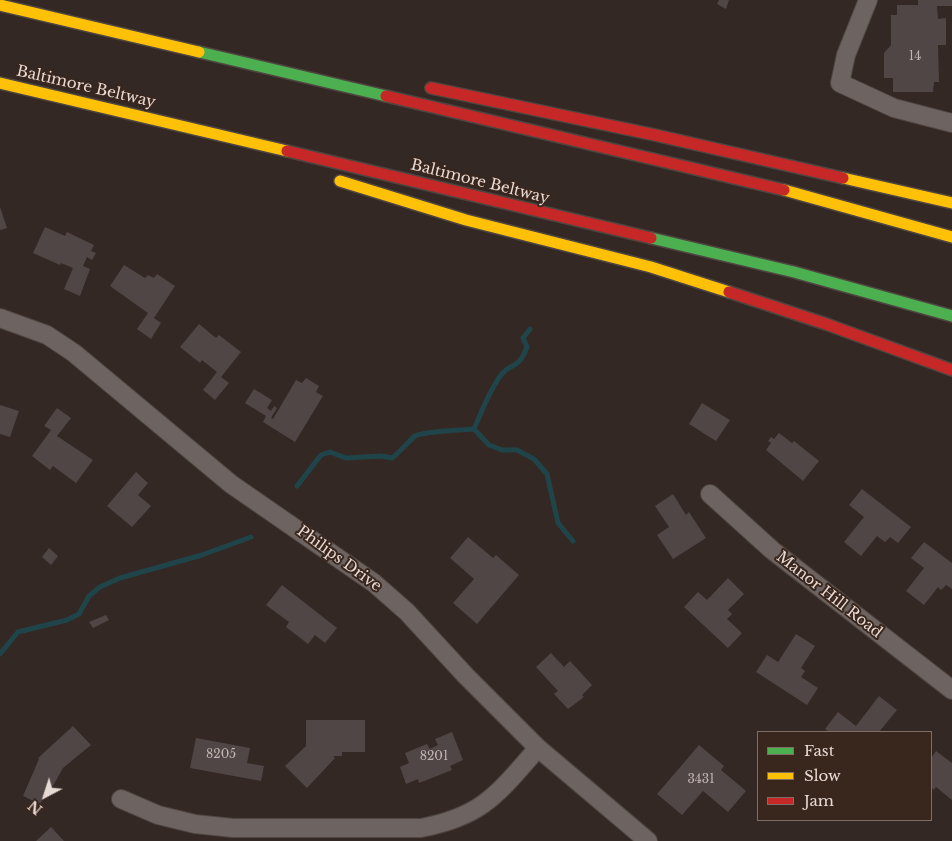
<!DOCTYPE html>
<html>
<head>
<meta charset="utf-8">
<style>
	body { margin:0 }
	#map { position:relative; width:952px; height:841px; overflow:hidden; background:#332823; font-family:"Libre Baskerville",serif }
	canvas { display:block }
	.legend { position:absolute; left:757px; top:731px; width:175px; height:90px; box-sizing:border-box; background:#39261d; border:1px solid #7f6e66; margin:0; padding:6px 9px; list-style:none; font-size:15px; color:#e7dad4 }
	.legend li { display:flex; align-items:center; gap:10px; height:25px }
	.legend b { width:25px; border:1px solid #7f6e66 }
	.north { position:absolute; left:20px; top:771px; width:50px; height:50px; -webkit-text-stroke:4px #39261d; paint-order:stroke; rotate:220deg; font-size:14px; font-weight:700; line-height:20px; text-align:center; color:#e7dad4 }
	.north::after { content:''; display:block; margin:auto; width:18px; height:22px; background:#e7dad4; clip-path:polygon(50% 0,100% 100%,50% 72%,0 100%) }
</style>
</head>
<body>
<div id="map">
<canvas width="952" height="841"></canvas>
<ul class="legend">
<li><b style="height:6px;background:#4caf50"></b>Fast</li>
<li><b style="height:6px;background:#ffc107"></b>Slow</li>
<li><b style="height:6px;background:#c62828"></b>Jam</li>
</ul>
<div class="north">N</div>
</div>
<script>
const g = document.querySelector('canvas').getContext('2d');
g.lineJoin = 'round';
function trace(path, color, width, dash) {
  g.strokeStyle = color;
  g.lineWidth = width;
  g.lineCap = dash ? 'butt' : 'round';
  g.setLineDash(dash || []);
  g.stroke(path);
}
function paint(path, color) {
  g.fillStyle = color;
  g.fill(path, 'evenodd');
}
function write(font, color, halo, rows, align = 'center') {
  g.font = font + ' "Libre Baskerville",serif';
  g.lineWidth = 4;
  g.setLineDash([]);
  g.textBaseline = 'middle';
  g.strokeStyle = halo;
  g.fillStyle = color;
  for (const [text, x, y, turn = 0] of rows) {
    g.save();
    g.translate(x, y);
    g.rotate((+turn || 0) * Math.PI / 180);
    g.textAlign = isNaN(turn) ? turn : align;
    if (halo) g.strokeText(text, 0, 0);
    g.fillText(text, 0, 0);
    g.restore();
  }
}
const stream = new Path2D(`
	M474,429L489,445L502,450H517L534,459L547,474L558,523L573,541
	M474,429C482,411 489,391 501,375C512,361 518,371 527,347L523,338L530,329
	M297,486L321,455L330,452L346,458L381,456L392,458C401,451 407,443 415,436C423,431 462,430 474,429
	M0,654L18,632L67,620L79,614L89,596L100,587L120,578L202,555L251,537`);
const building = new Path2D(`
	M719,0H729L726,9L717,4Z
	M918,0H952V6H937L938,19L946,18V45H938L939,82H934L933,92H893V78H884V53L891,45V15H897V5H917L918,6Z
	M0,207L7,228L0,230Z
	M45,227L65,236L67,232L94,245L91,251L96,253L92,260L87,257L83,266L90,269L80,296L64,289L73,268L61,263L60,265L33,253Z
	M124,265L145,278L148,275L154,278L157,274L175,286L154,318L161,323L151,339L137,329L148,313L110,286Z
	M199,324L216,338L219,335L241,352L221,377L229,383L215,400L203,390L217,372L202,360L200,363L180,347Z
	M306,378L319,386L316,392L323,396L295,442L263,422L266,416L245,403L254,389L272,400L267,408L271,411L274,406L277,408L271,418L273,419L296,380L302,383Z
	M702,403L730,420L716,441L689,424Z
	M0,405L19,411L10,437L0,434Z
	M57,408L71,418L57,436L93,460L76,483L53,466L50,470L32,456L51,430L44,426Z
	M779,433L792,443L794,441L819,461L803,481L766,450L771,443L768,441L771,437L774,439Z
	M136,472L148,483L138,495L151,506L132,527L107,506Z
	M862,489L911,527L898,543L890,537L885,542L877,536L861,556L844,542L864,517L849,505Z
	M673,494L686,515L689,512L706,538L673,559L657,535L669,527L655,506Z
	M468,537L493,558L496,555L519,575L477,624L453,603L474,579L450,558Z
	M924,542L952,563V589L946,585L941,590L938,587L924,605L906,591L924,568L911,558Z
	M49,548L58,556L51,565L42,557Z
	M728,578L744,594L728,610L732,614L727,619L742,633L728,648L684,607L698,592L707,600Z
	M282,585L337,628L325,643L315,635L308,644L286,627L289,622L266,605Z
	M106,615L109,620L93,628L89,622Z
	M796,634L815,646L801,668L805,671L801,677L818,688L807,705L756,672L767,655L778,662Z
	M551,653L564,667L570,661L592,685L582,695L584,697L568,709L554,694L558,691L536,667Z
	M879,696L897,710L879,732H829L825,729L838,712L856,726Z
	M306,720H365V752H342V756H333L335,758L307,788L285,766L306,746Z
	M73,726L91,745L63,768L50,791L47,790L40,804L23,796L39,759L38,758Z
	M452,732L463,760L450,766L452,770L419,783L418,779L406,784L400,767L409,763L405,753L427,744L430,749L438,745L435,739Z
	M196,738L250,748L247,763L264,766L261,781L190,768Z
	M699,745L724,766L721,770L746,791L728,812L703,791L682,815L657,794Z
	M936,751L952,763V800L936,787L934,790L931,787V758Z
	M51,827L64,841H36Z`);
const street = new Path2D(`
	M868,0L846,55L840,83L894,108L952,123
	M0,318L47,335L74,353L231,484L374,583L407,612L466,676L538,748L648,841
	M710,494L772,550L952,690
	M121,799L158,815L195,824L233,828H421C484,816 498,793 538,748`);
const fast = new Path2D(`
	M199,52L386,96
	M651,238L794,272L952,316`);
const slow = new Path2D(`
	M0,5L199,52
	M0,83L287,151
	M843,178L952,203
	M340,181L466,220L651,267L729,292
	M784,190L952,237`);
const jam = new Path2D(`
	M431,88L655,135L843,178
	M386,96L784,190
	M287,151L651,238
	M729,292L826,324L952,370`);
const numberNames = [
	["14",915,57],
	["8205",221,755],
	["8201",434,757],
	["3431",701,780]
];
const streetNames = [
	["Baltimore Beltway",86,87,13],
	["Baltimore Beltway",480,182,14],
	["Philips Drive",339,559,36],
	["Manor Hill Road",829,595,38]
];
trace(stream, '#1f454b', 5);
paint(building, '#504646');
trace(street, '#4f4541', 20);
trace(fast, '#4f4541', 14);
trace(slow, '#4f4541', 14);
trace(jam, '#4f4541', 14);
trace(street, '#6d6461', 18);
trace(fast, '#4caf50', 11);
trace(slow, '#ffc107', 11);
trace(jam, '#c62828', 11);
write('12px', '#c1b5b0', null, numberNames);
write('15px', '#e7dad4', '#39261d', streetNames);
</script>
</body>
</html>
